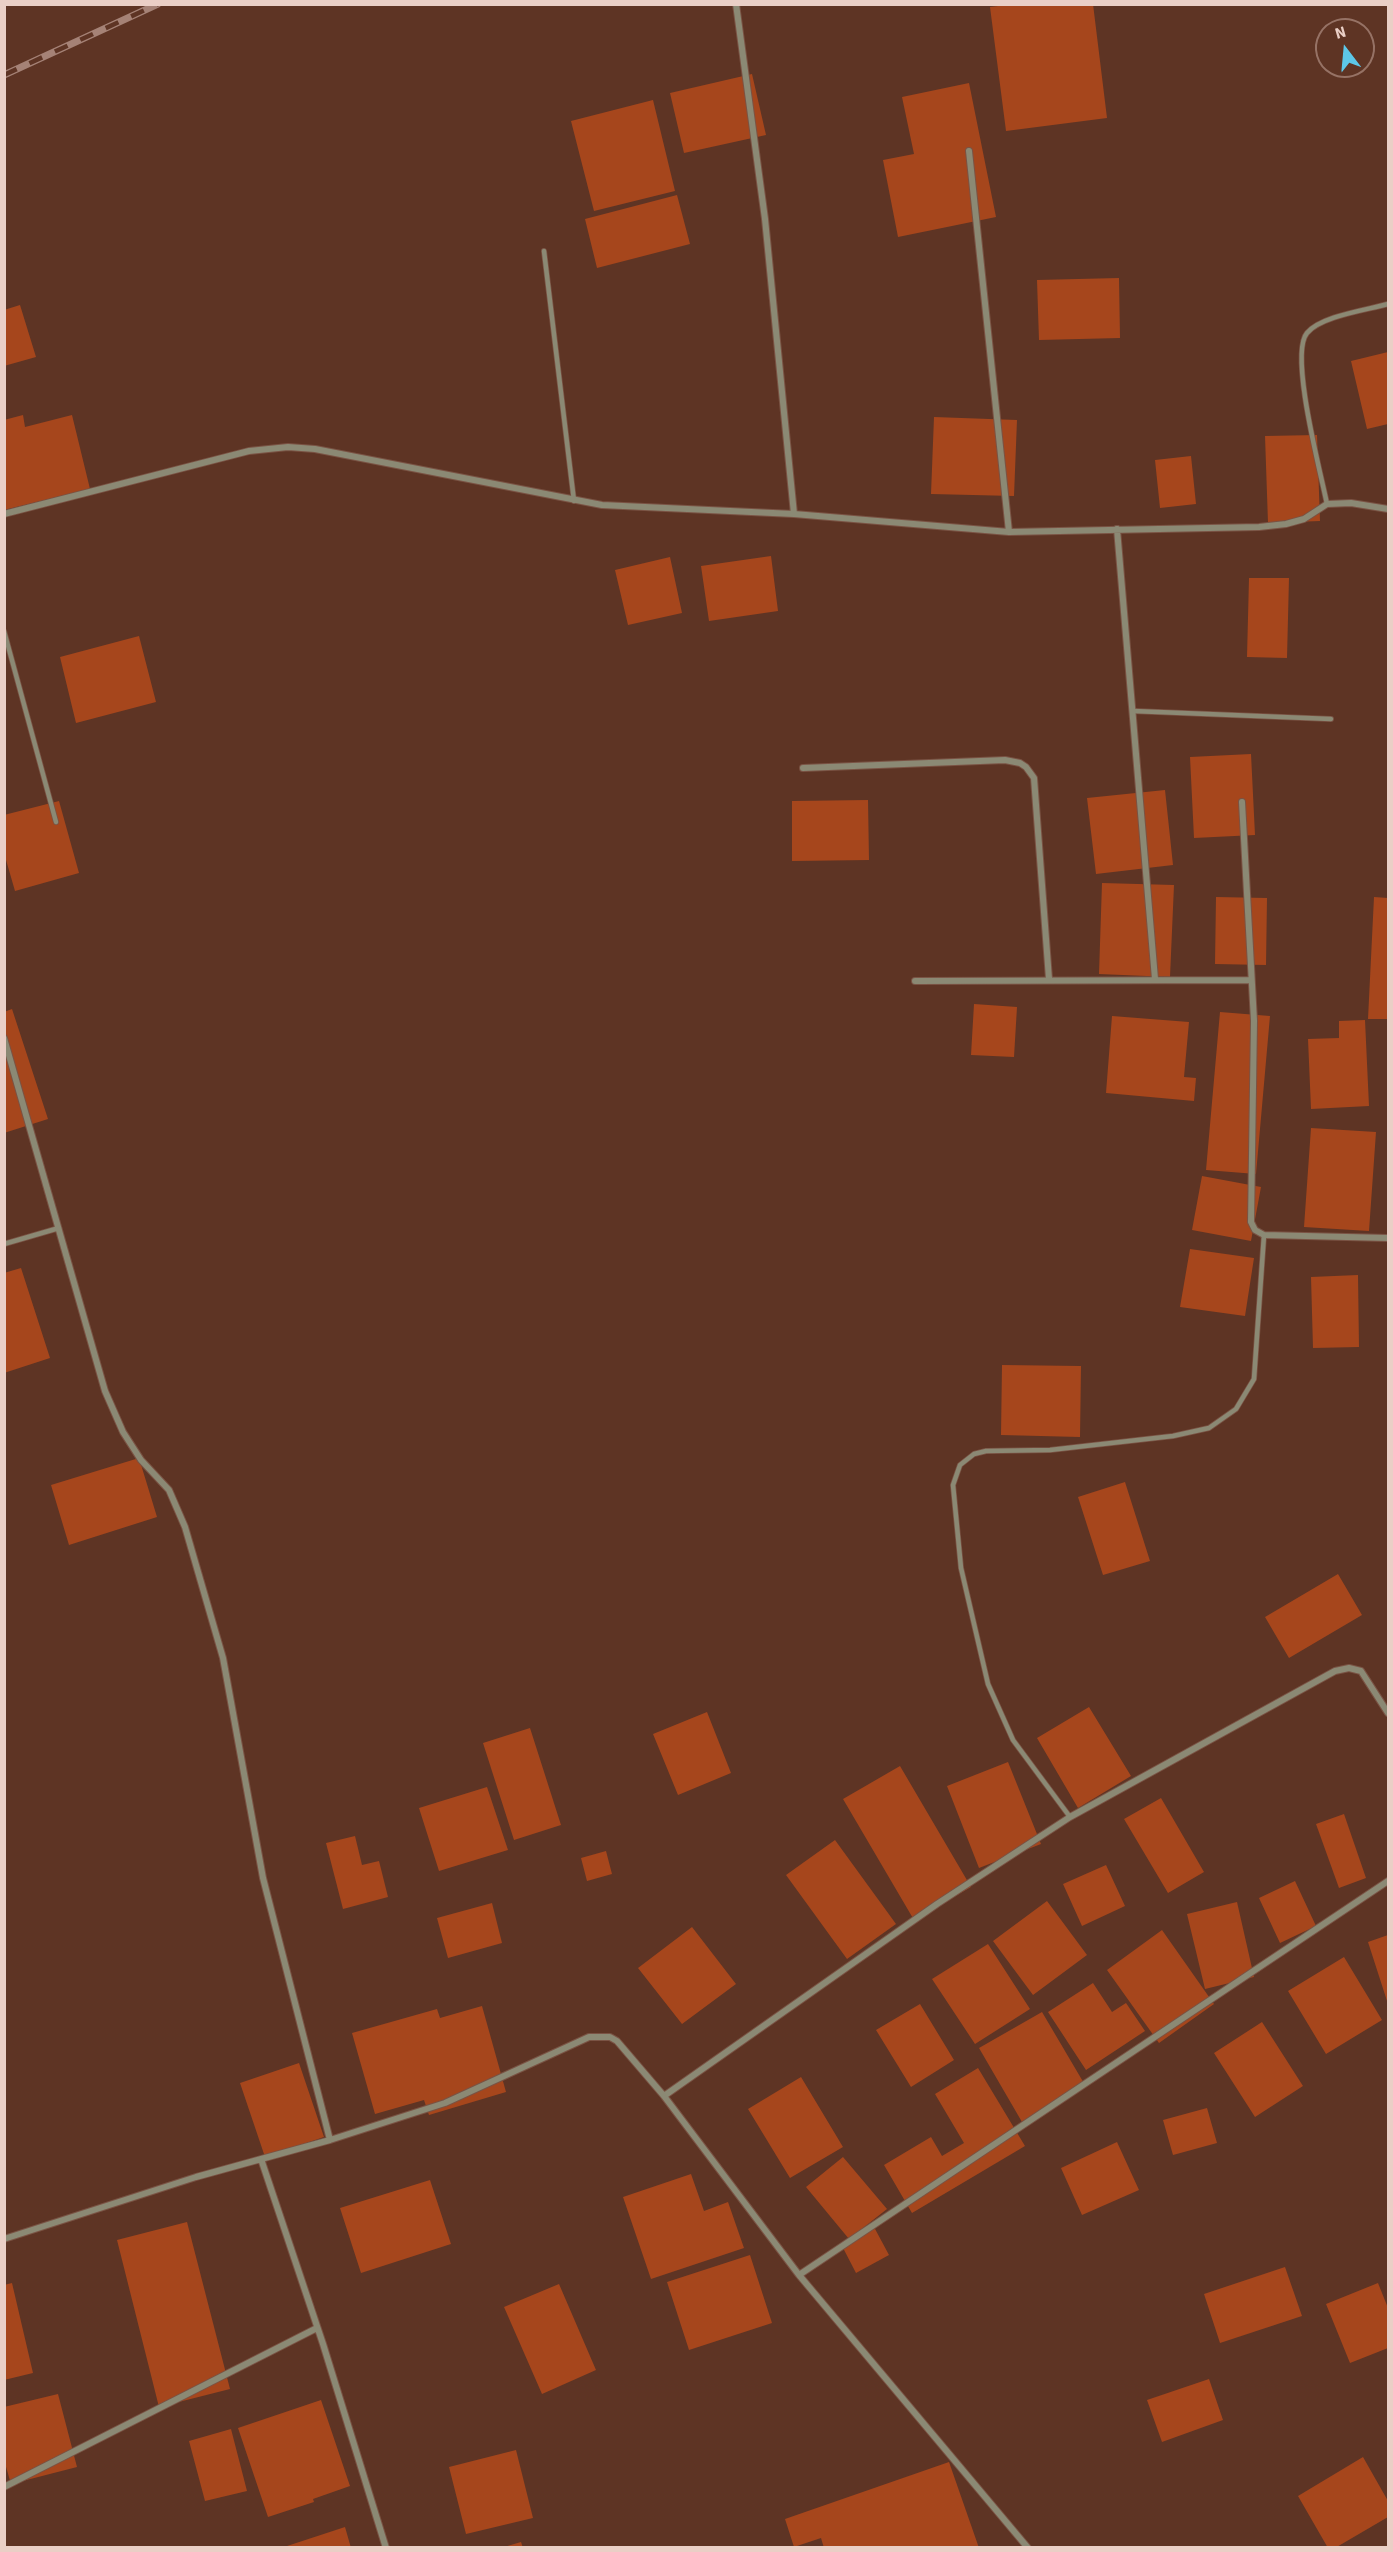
<!DOCTYPE html>
<html>
<head>
<meta charset="utf-8">
<style>
	body { margin:0 }
	#map { position:relative; width:1393px; height:2552px; overflow:hidden; background:#5e3424; font-family:"Source Sans 3",sans-serif }
	canvas { display:block }
	.frame { position:absolute; inset:0; border:6px solid #eacfc6; pointer-events:none }
	.north { position:absolute; left:1315px; top:18px; width:60px; height:60px; box-sizing:border-box; background:#5e3424; border:2px solid #967265; border-radius:50%; rotate:344deg; font-size:16px; font-weight:700; line-height:24px; text-align:center; color:#eacfc6 }
	.north::after { content:''; display:block; margin:auto; width:21px; height:27px; background:#5dc7e8; clip-path:polygon(50% 0,100% 100%,50% 72%,0 100%) }
</style>
</head>
<body>
<div id="map">
<canvas width="1393" height="2552"></canvas>
<div class="frame"></div>
<div class="north">N</div>
</div>
<script>
const g = document.querySelector('canvas').getContext('2d');
g.lineJoin = 'round';
function paint(path, color) {
  g.fillStyle = color;
  g.fill(path, 'evenodd');
}
function trace(path, color, width, dash) {
  g.strokeStyle = color;
  g.lineWidth = width;
  g.lineCap = dash ? 'butt' : 'round';
  g.setLineDash(dash || []);
  g.stroke(path);
}
const building = new Path2D(`
	M1014,4H1093L1107,118L1006,131L990,7Z
	M752,74L766,135L684,153L670,93Z
	M969,83L996,217L898,237L883,160L914,154L902,97Z
	M653,100L675,191L594,211L571,121Z
	M677,195L690,244L597,268L585,219Z
	M1119,278L1120,338L1039,340L1037,280Z
	M20,305L36,357L4,366V310Z
	M1388,352V424L1367,429L1351,361Z
	M23,415L25,427L72,415L90,489L4,510V420Z
	M934,417L1017,420L1014,496L931,494Z
	M1317,435L1320,521L1268,523L1265,436Z
	M1191,456L1196,504L1160,508L1155,460Z
	M771,556L778,611L709,621L701,566Z
	M670,557L682,613L628,625L615,570Z
	M1249,578H1289L1287,658L1247,657Z
	M139,636L156,702L76,723L60,657Z
	M1251,754L1255,835L1194,838L1190,757Z
	M1165,790L1173,865L1096,874L1087,798Z
	M868,800L869,860L792,861V801Z
	M59,801L79,873L15,891L4,853V815Z
	M1102,883L1174,885L1170,977L1099,974Z
	M1216,897L1267,898L1266,965L1215,964Z
	M1374,897L1388,898V1019H1368Z
	M974,1004L1017,1007L1014,1057L971,1055Z
	M12,1009L48,1119L4,1133V1012Z
	M1220,1012L1270,1016L1256,1174L1206,1170Z
	M1112,1016L1189,1022L1184,1077L1196,1078L1194,1101L1106,1093Z
	M1365,1020L1369,1106L1311,1109L1308,1039L1339,1038V1021Z
	M1311,1128L1376,1132L1369,1231L1304,1227Z
	M1202,1176L1261,1187L1251,1241L1192,1230Z
	M1190,1249L1254,1258L1245,1316L1180,1307Z
	M21,1268L50,1358L4,1373V1273Z
	M1358,1275L1359,1347L1313,1348L1311,1277Z
	M1002,1365L1081,1366L1080,1437L1001,1435Z
	M139,1458L157,1517L69,1545L51,1485Z
	M1125,1482L1150,1561L1103,1575L1078,1497Z
	M1338,1574L1362,1615L1289,1658L1265,1617Z
	M1089,1707L1131,1776L1078,1808L1037,1738Z
	M707,1712L731,1773L678,1795L653,1734Z
	M530,1728L561,1825L514,1840L483,1743Z
	M1008,1762L1041,1844L979,1868L947,1786Z
	M900,1766L971,1887L914,1920L843,1799Z
	M487,1787L508,1850L439,1871L419,1808Z
	M1161,1798L1204,1872L1168,1893L1124,1819Z
	M1344,1814L1366,1878L1339,1888L1316,1824Z
	M355,1836L362,1865L379,1861L388,1897L343,1909L326,1843Z
	M835,1840L896,1924L847,1959L786,1875Z
	M606,1851L612,1874L587,1881L581,1858Z
	M1106,1865L1125,1906L1082,1926L1063,1884Z
	M1295,1881L1316,1926L1280,1943L1259,1898Z
	M1047,1901L1087,1955L1033,1995L993,1941Z
	M1237,1902L1254,1977L1205,1989L1187,1914Z
	M492,1903L502,1943L448,1958L437,1918Z
	M692,1927L736,1984L682,2024L638,1968Z
	M1162,1930L1214,2004L1159,2043L1107,1970Z
	M1388,1935V2004L1368,1942Z
	M988,1944L1030,2009L975,2044L932,1979Z
	M1344,1957L1382,2020L1326,2054L1288,1991Z
	M1093,1983L1112,2012L1126,2003L1145,2031L1086,2070L1048,2012Z
	M920,2004L954,2060L911,2087L876,2030Z
	M482,2006L506,2092L429,2115L424,2100L375,2114L352,2033L437,2009L440,2018Z
	M1042,2012L1085,2085L1022,2122L979,2048Z
	M1262,2022L1303,2086L1255,2117L1214,2053Z
	M299,2063L324,2137L265,2157L240,2083Z
	M978,2068L1025,2146L912,2213L884,2165L931,2137L942,2156L964,2143L935,2094Z
	M801,2077L843,2147L790,2178L748,2109Z
	M1207,2108L1217,2143L1173,2155L1163,2120Z
	M1117,2142L1139,2190L1082,2215L1061,2168Z
	M843,2157L887,2209L849,2239L806,2187Z
	M691,2174L704,2211L728,2202L744,2248L651,2279L623,2197Z
	M430,2180L451,2244L361,2273L340,2208Z
	M187,2222L230,2389L159,2407L117,2240Z
	M874,2227L889,2255L856,2273L841,2244Z
	M750,2255L772,2323L689,2350L667,2282Z
	M1285,2267L1302,2316L1220,2343L1204,2294Z
	M12,2283L33,2373L4,2380V2285Z
	M1378,2283L1388,2308V2348L1350,2363L1326,2304Z
	M559,2284L596,2370L542,2394L504,2307Z
	M1209,2379L1223,2420L1162,2442L1147,2400Z
	M58,2394L77,2467L11,2484L4,2460V2407Z
	M321,2400L350,2486L313,2499L314,2502L268,2517L238,2428Z
	M231,2429L247,2491L205,2501L189,2441Z
	M516,2450L533,2518L466,2534L449,2467Z
	M1363,2457L1388,2501V2517L1335,2548H1328L1298,2496Z
	M949,2462L979,2548H824L821,2538L794,2547L785,2519Z
	M345,2527L351,2548H284V2547Z
	M521,2542L523,2548H504V2547Z`);
const lane = new Path2D(`
	M544,251L574,501
	M1327,504C1321,474 1289,354 1307,333C1321,316 1367,310 1388,304
	M4,631L56,822
	M1133,711L1331,719
	M4,1244L59,1228
	M1070,1817L1013,1740L988,1684L961,1568L953,1485L960,1465L974,1454L986,1451L1050,1450L1173,1436L1209,1428L1236,1409L1254,1379L1264,1235`);
const street = new Path2D(`
	M736,4L765,219L794,514
	M969,151L1009,532
	M4,514L249,451L288,447L315,449L602,505L794,514L1009,532L1259,527L1286,524L1304,519L1327,504L1351,503L1388,509
	M1117,529L1155,979
	M803,768L1005,760L1020,763L1026,767L1034,778L1049,979
	M1242,802L1254,1021L1251,1222L1255,1230L1264,1235L1388,1238
	M915,981L1251,980
	M4,1038L105,1391L123,1432L141,1460L169,1490L185,1527L223,1658L263,1878L330,2140L445,2103L589,2037H610L617,2041L664,2096L799,2275L1028,2548
	M664,2096L937,1904L1070,1817L1335,1671L1349,1668L1361,1671L1388,1713
	M261,2159L323,2344L386,2548
	M4,2239L196,2177L330,2140
	M799,2275L1388,1881
	M4,2487L317,2328`);
const rail = new Path2D(`
	M4,75L158,4`);
paint(building, '#a6461c');
trace(lane, '#7a5344', 6);
trace(street, '#7a5344', 8);
trace(lane, '#8b8974', 4.5);
trace(street, '#8b8974', 6);
trace(rail, '#a58276', 7);
trace(rail, '#5e3424', 4.5, [14]);
</script>
</body>
</html>
